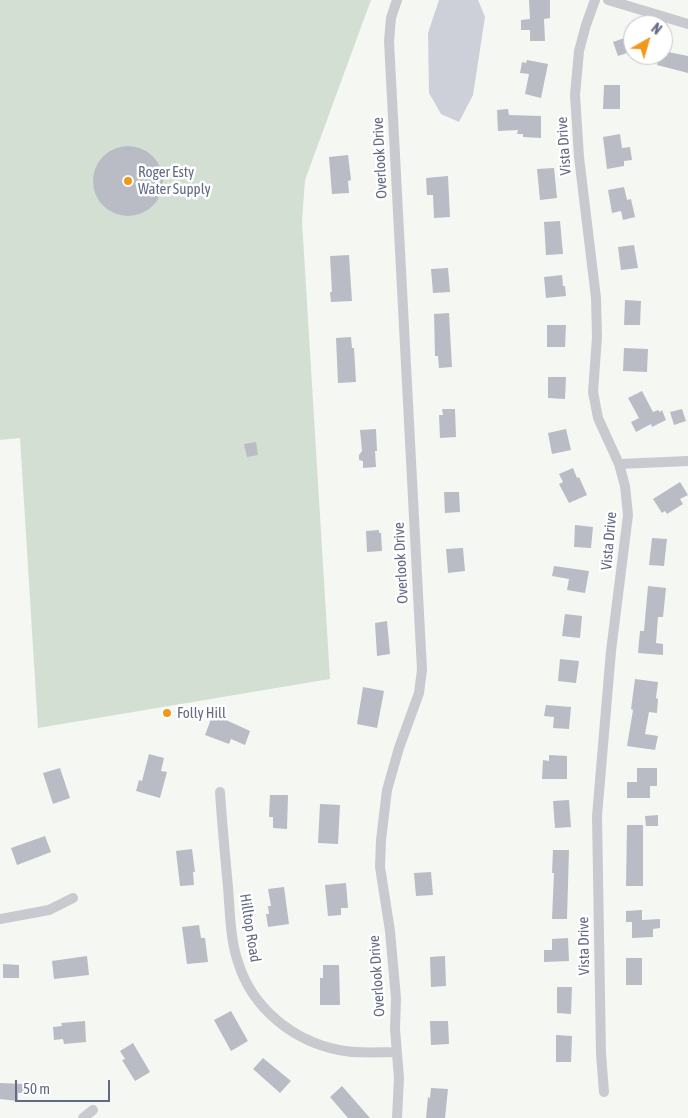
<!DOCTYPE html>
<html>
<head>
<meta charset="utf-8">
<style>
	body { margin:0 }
	#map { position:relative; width:688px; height:1118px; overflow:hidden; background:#f5f7f3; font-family:"Asap Condensed",sans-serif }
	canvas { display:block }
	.north { position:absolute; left:623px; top:15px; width:50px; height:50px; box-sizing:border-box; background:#fff; border:1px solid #c1c3cf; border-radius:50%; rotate:38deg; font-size:14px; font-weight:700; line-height:20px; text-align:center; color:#636a86 }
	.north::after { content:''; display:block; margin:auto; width:18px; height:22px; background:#f09919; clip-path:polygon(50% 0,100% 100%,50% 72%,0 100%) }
	.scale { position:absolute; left:15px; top:1080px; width:95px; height:22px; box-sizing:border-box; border:2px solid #636a86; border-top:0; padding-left:6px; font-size:15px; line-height:18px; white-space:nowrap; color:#636a86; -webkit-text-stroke:4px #fff; paint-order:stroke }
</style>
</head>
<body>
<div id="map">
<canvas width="688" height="1118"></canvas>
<div class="north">N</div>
<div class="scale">50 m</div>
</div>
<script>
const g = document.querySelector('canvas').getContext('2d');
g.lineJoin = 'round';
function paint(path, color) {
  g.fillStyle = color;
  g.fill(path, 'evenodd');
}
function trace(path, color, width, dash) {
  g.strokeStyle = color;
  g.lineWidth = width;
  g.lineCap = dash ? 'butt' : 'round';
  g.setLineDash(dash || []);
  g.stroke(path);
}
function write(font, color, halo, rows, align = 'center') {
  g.font = font + ' "Asap Condensed",sans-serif';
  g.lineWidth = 5;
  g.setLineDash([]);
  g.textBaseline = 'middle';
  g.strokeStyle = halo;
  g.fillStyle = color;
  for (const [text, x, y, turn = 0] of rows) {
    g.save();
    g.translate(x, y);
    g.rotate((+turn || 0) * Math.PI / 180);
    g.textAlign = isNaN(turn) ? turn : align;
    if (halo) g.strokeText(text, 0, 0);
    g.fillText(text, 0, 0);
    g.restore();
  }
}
const green = new Path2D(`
	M0,0H371L305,180L302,221L330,679L38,728L20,438L0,440Z`);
const water = new Path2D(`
	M439,0H478L485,17L473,95L459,122L441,114L429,93L428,33Z`);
const building = new Path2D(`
	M529,0H550V18L544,19L545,41H530V30H521V20L530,19Z
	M633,35V51L618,56L613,42Z
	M663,51L688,56V73L657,65L659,55H663Z
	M527,60L548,64L541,98L525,94L529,74L520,73L522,62L526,63Z
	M604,85H620V109H603Z
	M508,109L509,115L541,116V138L523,137V134H517L518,130L498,131L497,110Z
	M620,134L622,148L630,147L632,160L624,161V166L607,169L603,137Z
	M93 181a35 35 0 1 1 70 0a35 35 0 1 1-70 0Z
	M348,155L351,180L348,181L349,193L332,194L329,157Z
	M554,168L557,198L540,200L537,169Z
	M448,176L450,217L434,218L433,195H427L426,178Z
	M624,187L627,200L631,199L635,217L623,220L621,211L612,213L608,190Z
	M560,221L563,254L546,255L544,222Z
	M634,245L638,268L621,270L618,247Z
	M349,255L352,301L331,302L330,292H332L330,256Z
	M448,268L450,292L433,293L431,269Z
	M562,275L563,286H565L566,296L546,298L544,277Z
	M625,300L641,301L640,325H624Z
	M449,313L452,367L439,368L438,356H435L434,314Z
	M547,325H566L565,347H547Z
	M351,337L352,348H354L356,382L338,383L336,338Z
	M624,348L648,349L647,372L623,371Z
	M548,377H566L565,399L548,398Z
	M642,391L653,412L658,410L660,412L662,410L666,420L652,427L651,424L636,432L631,422L639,418L628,398Z
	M442,409H455L456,437L440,438L439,415H443Z
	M682,409L686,421L674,425L670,412Z
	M376,429L377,451H375L376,467L363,468V461L359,460V455L362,451L360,430Z
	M566,429L571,450L552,454L548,433Z
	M256,442L258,455L247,457L244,444Z
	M573,468L577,478L579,477L587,495L569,503L559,484L563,482L559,474Z
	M680,482L688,495L680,499L683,504L667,514L665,511L662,513L653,499Z
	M444,492H459L460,512L445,513Z
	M575,525L593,527L591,548L574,547Z
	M379,530V533H381L382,551L367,552L366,531Z
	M652,538L667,539L664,566L649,565Z
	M463,548L465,571L448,573L446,549Z
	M554,566L589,571L585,593L567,590L569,579L552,576Z
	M648,586L666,588L663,617H658L656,643L663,644V655L638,653L640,631H644Z
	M565,614L582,616L580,638L562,636Z
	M387,621L390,654L377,656L375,623Z
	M560,659L579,661L576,683L558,681Z
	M635,679L658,682L656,698L658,699L657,713L649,712L645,734L658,736L655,750L627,746L633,710L631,709Z
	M363,687L384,691L377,728L357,724Z
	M546,705L571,707L569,729L553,728L554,717L544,716Z
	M213,714L250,731L245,745L231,739L229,744L205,735Z
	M149,754L164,758L161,771L167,772L160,798L136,791L139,780L142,781Z
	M549,755L567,756V779H542L543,760L549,761Z
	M60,768L70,798L53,804L43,773Z
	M637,768H657V786H650V798H627V782H637Z
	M270,795H288L287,829L273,828V817H269Z
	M569,800L571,827L555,828L553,801Z
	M320,804L340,805L338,844L318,843Z
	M658,815V826H646L645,816Z
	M627,825H643V886H626Z
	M45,836L51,852L17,865L11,848Z
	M192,849L195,872H193L194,885L180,886L176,851Z
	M553,850H569L567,919H552L554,873H552Z
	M431,872L433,895L416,896L414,873Z
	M346,883L348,908H341V915L328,916L325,885Z
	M284,887L289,924L268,927L266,914H269L268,906H271L268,889Z
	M642,910V920L660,919V928L653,929V937L632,938V922H626V911Z
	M199,925L201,938H205L208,962L187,964L182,927Z
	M568,938L569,961L544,962V950H552V939Z
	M87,956L89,975L54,979L52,961Z
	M445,956L446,986L431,987L430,957Z
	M626,958H642V985H626Z
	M3,964L19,965V978H3Z
	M323,965H339L340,1005H320V978H323Z
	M557,987H572L571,1014L557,1013Z
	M231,1011L248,1041L231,1051L214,1020Z
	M85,1021L86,1042L64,1044L63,1039L54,1040L53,1027L62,1026L61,1023Z
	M430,1021H448L449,1044L431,1045Z
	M556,1035L572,1036L571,1062H556Z
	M133,1043L150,1072L135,1081L122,1060L125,1059L120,1051Z
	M263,1058L291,1081L280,1093L253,1069Z
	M0,1083L25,1084V1093H18V1101L0,1099Z
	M342,1086L370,1118H348L330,1097Z
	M431,1088L448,1089L445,1118H426L428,1097L430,1098Z`);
const minor = new Path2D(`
	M397,0L391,18L389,41L422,670L419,693L399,748L387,790L381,840L380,867L390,931L396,998L395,1029L399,1078L397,1118
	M595,0L586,25L579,51L575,95L579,157L596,298L597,337L593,392L598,418L619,464L625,486L628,515L611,651L597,816L601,1054L604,1092
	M608,0L688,24
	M619,464L688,461
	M220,792C222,823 225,855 228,887C230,911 230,939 238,962C252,1008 293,1041 339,1050C357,1054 378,1052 396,1052
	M0,919L49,910L73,898
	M83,1118L93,1110`);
const markers = [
	[128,181,5,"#f09919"],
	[167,713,5,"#f09919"]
];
const streetNames = [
	["Vista Drive",564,146,-94],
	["Overlook Drive",380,158,-93],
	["Vista Drive",609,541,-85],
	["Overlook Drive",401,563,-93],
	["Hilltop Road",250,928,81],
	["Vista Drive",584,946,-91],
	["Overlook Drive",377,976,-94]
];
const poiNames = [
	["Roger Esty",138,172],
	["Water Supply",138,189],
	["Folly Hill",177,713]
];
paint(green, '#d4dfd4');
paint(water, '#cdd0d8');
paint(building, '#b9bcc4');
trace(minor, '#c9cacf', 10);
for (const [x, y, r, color] of markers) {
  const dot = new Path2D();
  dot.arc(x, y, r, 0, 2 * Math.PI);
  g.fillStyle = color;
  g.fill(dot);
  trace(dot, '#fff', 2);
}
write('15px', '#636a86', '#fff', streetNames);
write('15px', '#636a86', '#fff', poiNames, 'left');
</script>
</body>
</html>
